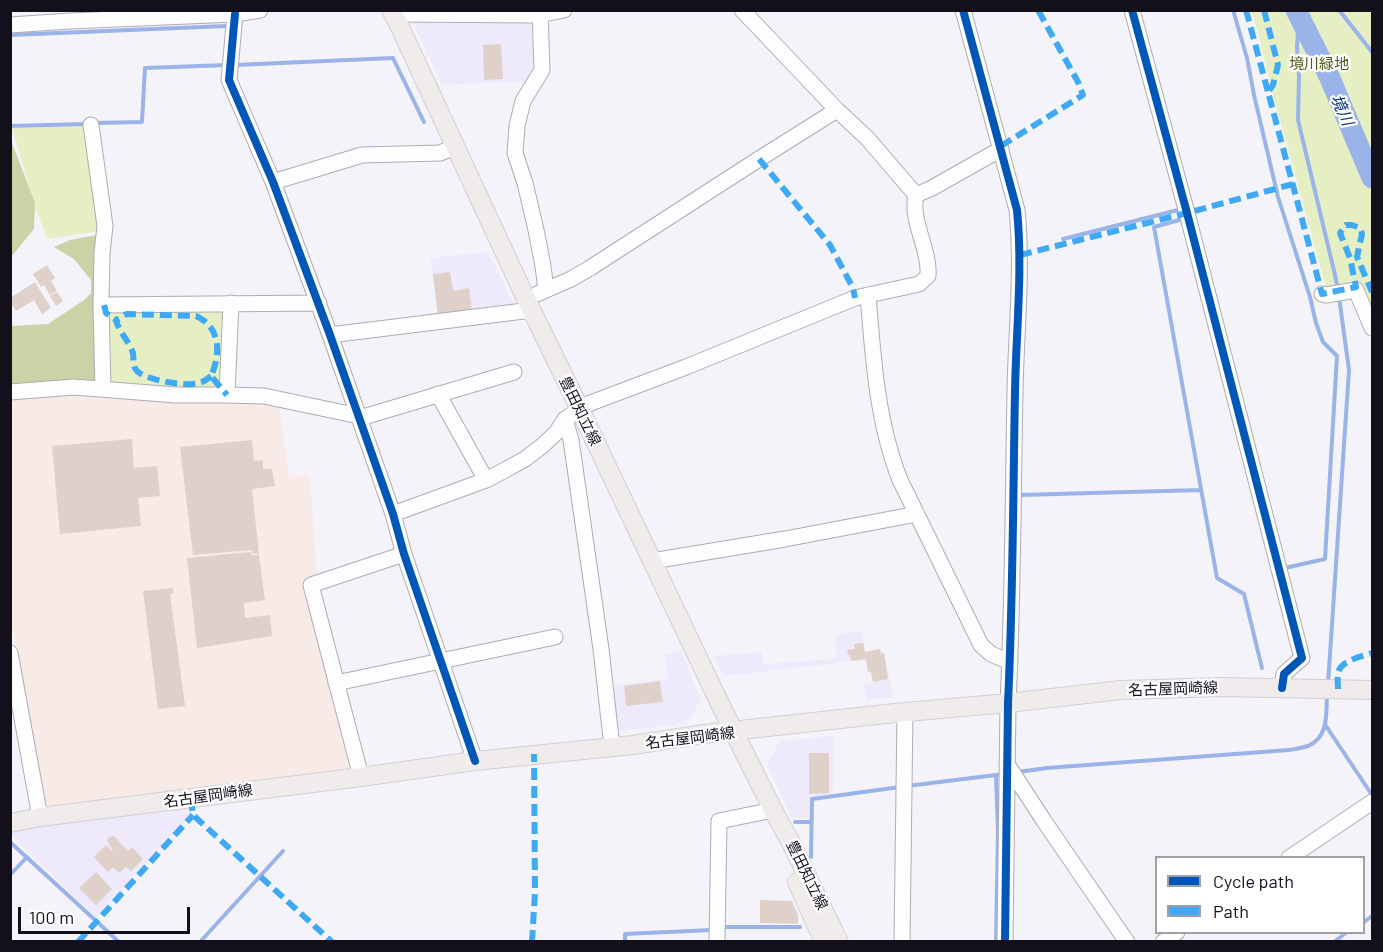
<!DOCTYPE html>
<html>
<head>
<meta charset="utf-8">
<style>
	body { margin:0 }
	#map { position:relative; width:1383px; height:952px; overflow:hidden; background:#f4f3fa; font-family:Barlow,sans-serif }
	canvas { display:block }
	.frame { position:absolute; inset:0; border:12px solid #13101b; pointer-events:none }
	.legend { position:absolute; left:1155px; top:856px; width:210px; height:78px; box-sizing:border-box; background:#fff; border:2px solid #a19fa4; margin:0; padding:8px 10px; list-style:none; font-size:18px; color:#13101b }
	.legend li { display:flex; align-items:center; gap:12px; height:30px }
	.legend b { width:30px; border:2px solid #a19fa4 }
	.scale { position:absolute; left:18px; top:907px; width:172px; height:27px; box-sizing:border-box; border:3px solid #13101b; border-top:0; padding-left:8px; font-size:18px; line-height:21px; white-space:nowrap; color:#13101b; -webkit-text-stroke:4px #fff; paint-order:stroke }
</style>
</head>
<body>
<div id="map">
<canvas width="1383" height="952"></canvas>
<div class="frame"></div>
<ul class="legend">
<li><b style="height:8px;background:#0057b8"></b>Cycle path</li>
<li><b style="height:8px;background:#3fa9f5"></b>Path</li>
</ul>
<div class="scale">100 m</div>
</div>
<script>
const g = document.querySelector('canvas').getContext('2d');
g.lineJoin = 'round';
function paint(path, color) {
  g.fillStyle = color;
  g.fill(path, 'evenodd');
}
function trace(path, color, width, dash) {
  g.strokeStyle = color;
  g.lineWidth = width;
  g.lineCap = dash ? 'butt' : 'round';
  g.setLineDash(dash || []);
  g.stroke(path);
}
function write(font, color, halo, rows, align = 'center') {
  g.font = font + ' Barlow,"Noto Sans JP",sans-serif';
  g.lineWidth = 4.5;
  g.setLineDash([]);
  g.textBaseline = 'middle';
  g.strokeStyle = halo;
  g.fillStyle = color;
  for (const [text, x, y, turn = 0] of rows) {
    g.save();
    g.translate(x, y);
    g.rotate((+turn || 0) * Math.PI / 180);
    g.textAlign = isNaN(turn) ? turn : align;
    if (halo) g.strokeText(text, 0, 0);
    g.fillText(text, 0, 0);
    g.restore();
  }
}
const built = new Path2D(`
	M411,18H537L539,69L531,81L442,85Z
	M488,252L515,307L438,317L430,258Z
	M862,631L865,652L880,649L881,653L884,652L893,697L867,700L863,685L873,682L871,672H868L866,660L724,676L713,656L762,652L763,664L833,659L837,655L835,639L837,638V634Z
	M681,651L701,700L686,724L615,731L610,686L668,679L665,654Z
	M834,736L833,794L810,797L808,818L792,819L767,765L780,741Z
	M188,806L192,812L96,917L11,836L10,829Z`);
const industrial = new Path2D(`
	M87,393L271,403L279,405L289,476H310L317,576L306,580L355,773L54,807L41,798L11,620L10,400Z`);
const green = new Path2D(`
	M1251,11H1372V309L1360,282L1326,287L1273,95L1257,29Z
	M88,126L101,231L47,239L34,203L12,128Z
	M229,305L225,392L107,387L106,308Z`);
const forest = new Path2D(`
	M10,138L35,203L34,229L11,257Z
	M97,235L99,382L11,386V326L48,324L84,300L91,293V280L74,259L54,247L70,240Z`);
const stream = new Path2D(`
	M1233,10L1247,58L1254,95L1278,197L1310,297L1316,323L1323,342L1337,356L1325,559L1285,568
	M1339,10L1372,52
	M1299,18L1297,46L1299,76L1298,120L1335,275L1338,290
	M10,35L226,26
	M235,65L393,58L424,122
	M94,123L142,122L145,68L227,65
	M10,126L86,124
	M1183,219L1154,227L1217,578L1244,594L1262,668
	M1063,239L1178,210L1180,208
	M1020,495L1201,490
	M1328,684L1349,370L1339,297
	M1326,726L1372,795
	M1018,772L1047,768L1289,750C1295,749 1302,748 1308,746C1329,737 1326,714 1327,695
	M907,786L996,775
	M795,822H811
	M10,842L119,942
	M811,857L812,799L900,787
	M10,875L27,857
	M1364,922L1372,916
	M722,927H800
	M200,942L283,851
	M625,942V934L711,930
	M996,942L998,831L996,775L1002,774
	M1334,942L1347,932`);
const river = new Path2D(`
	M1296,10L1329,76L1372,178`);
const building = new Path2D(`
	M501,44L503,79L484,80L483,45Z
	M47,265L55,278L51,281L57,291L50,295L44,285L41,287L33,274Z
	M450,272L453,291L469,288L472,312L438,317L433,274Z
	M35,282L51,308L42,314L34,300L16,311L10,302V298Z
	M57,292L63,301L56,306L50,296Z
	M132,439L134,468L157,466L160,496L138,498L141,526L60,534L52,446Z
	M252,440L254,461L263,460V469H272L275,486L252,489L259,554H253L252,550L193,555L180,447Z
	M251,552L252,555H259L265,600L244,603L245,618L270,615L272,636L197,648L187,558Z
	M173,588V593L170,594L185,706L158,709L143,591Z
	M863,643L865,652L880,649L881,653H884L888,679L873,682L871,671L868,672L866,659L851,661L850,655H848L847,650L855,649L854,644Z
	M660,681L663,702L626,706L624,686Z
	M809,753H829V793L809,794Z
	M114,836L128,851L132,847L143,859L131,871L126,867L119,873L113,867L108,872L94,857L106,845L112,851L113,850L107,841L109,837Z
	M96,872L112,889L96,905L79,888Z
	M760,900L792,901L798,915V924L760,923Z`);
const minor = new Path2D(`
	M742,10L837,110L867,138L916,195
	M963,10L1017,210C1023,270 1016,332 1015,392C1013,496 1013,600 1008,703L1005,942
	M1132,10L1187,213L1302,658L1284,674L1282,688
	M235,14L229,80L273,182L330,335L393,514L404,554L475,761
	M393,14L539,15L564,10
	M10,25L70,21L235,14L260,10
	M91,125L105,226L102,253L101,305L319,303
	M273,182L362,155L440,153L455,147
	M916,195L932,188L1001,149
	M546,290L571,279L590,268L759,159L837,110
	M537,294L546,290L543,266L536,230L525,183L515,153L517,126L523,101L542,70L540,10
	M1322,294L1326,295L1356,290L1372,328
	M868,295C873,357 877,422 900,480L981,645L991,654L1010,662
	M101,305L103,389
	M330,335L532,310
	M10,392L74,387L176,395H227L264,396L359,416
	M438,394L486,480
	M227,395L231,303
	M360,418L514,372
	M565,419L571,440L601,649L612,747
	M393,514L486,480L505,470L525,459L542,446L556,433L565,419L588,404L686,367L855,298L919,284L928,276C930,248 910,222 916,195
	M652,561L785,539L917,514
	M10,653L40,817
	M336,683L555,637
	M1007,764L1044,821L1127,942
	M361,777L311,585L404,554
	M1289,858L1372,802
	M717,942L719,821L773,810
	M902,942L905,712
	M1163,942L1177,932`);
const major = new Path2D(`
	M391,10L399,25L526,299L576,401L721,706L773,810L791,843L839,942
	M10,823L40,817L361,777L475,761L633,745L704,734L895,713L1008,703L1121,690L1222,687L1372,690
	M797,882L824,942`);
const quiet = new Path2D(`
	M1246,10L1268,92
	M1264,10L1278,65L1273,85L1268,92L1322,294L1356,287L1350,258L1340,233L1346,225H1352L1360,228L1362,234L1357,257L1372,292
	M1001,146L1083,95L1078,82L1038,10
	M759,159L830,245L853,288L855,298
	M1020,255L1187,213L1293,184
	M104,305L106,313L116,320
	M211,376C207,379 204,382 199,383C187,387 145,380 137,371C132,366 134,359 133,353C129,341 119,332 116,320L127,314L196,316C221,327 221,354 211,376L227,395
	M1338,689C1338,684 1337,678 1338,673C1341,660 1361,657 1372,653
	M191,799L193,815L332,942
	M78,942L193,815
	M532,942L535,892L534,754`);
const cycleway = new Path2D(`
	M963,10L1017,210C1023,270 1016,332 1015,392C1013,496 1013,600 1008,703L1005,942
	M1132,10L1187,213L1302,658L1284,674L1282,688
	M235,14L229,80L273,182L330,335L393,514L404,554L475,761`);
const parkNames = [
	["境川緑地",1319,64]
];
const streetNames = [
	["豊田知立線",580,411,64],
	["名古屋岡崎線",1173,689,-2],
	["名古屋岡崎線",690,738,-7],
	["名古屋岡崎線",208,796,-8],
	["豊田知立線",807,875,64]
];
const waterNames = [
	["境川",1342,110,66]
];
paint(built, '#eeeafb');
paint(industrial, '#f7eae7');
paint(green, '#e6efc4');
paint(forest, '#cad3a6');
trace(stream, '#9ab3e8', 4);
trace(river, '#9ab3e8', 21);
paint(building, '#dfd0c9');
trace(minor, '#aeacb4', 17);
trace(major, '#d0d0d4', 20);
trace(minor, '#fdfdfe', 15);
trace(major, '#f1ecec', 18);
trace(quiet, '#3fa9f5', 6, [12, 6]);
trace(cycleway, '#0057b8', 8);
write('15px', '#515b1c', '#fff', parkNames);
write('15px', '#13101b', '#fff', streetNames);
write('italic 16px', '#0e3486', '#fff', waterNames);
</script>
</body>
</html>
